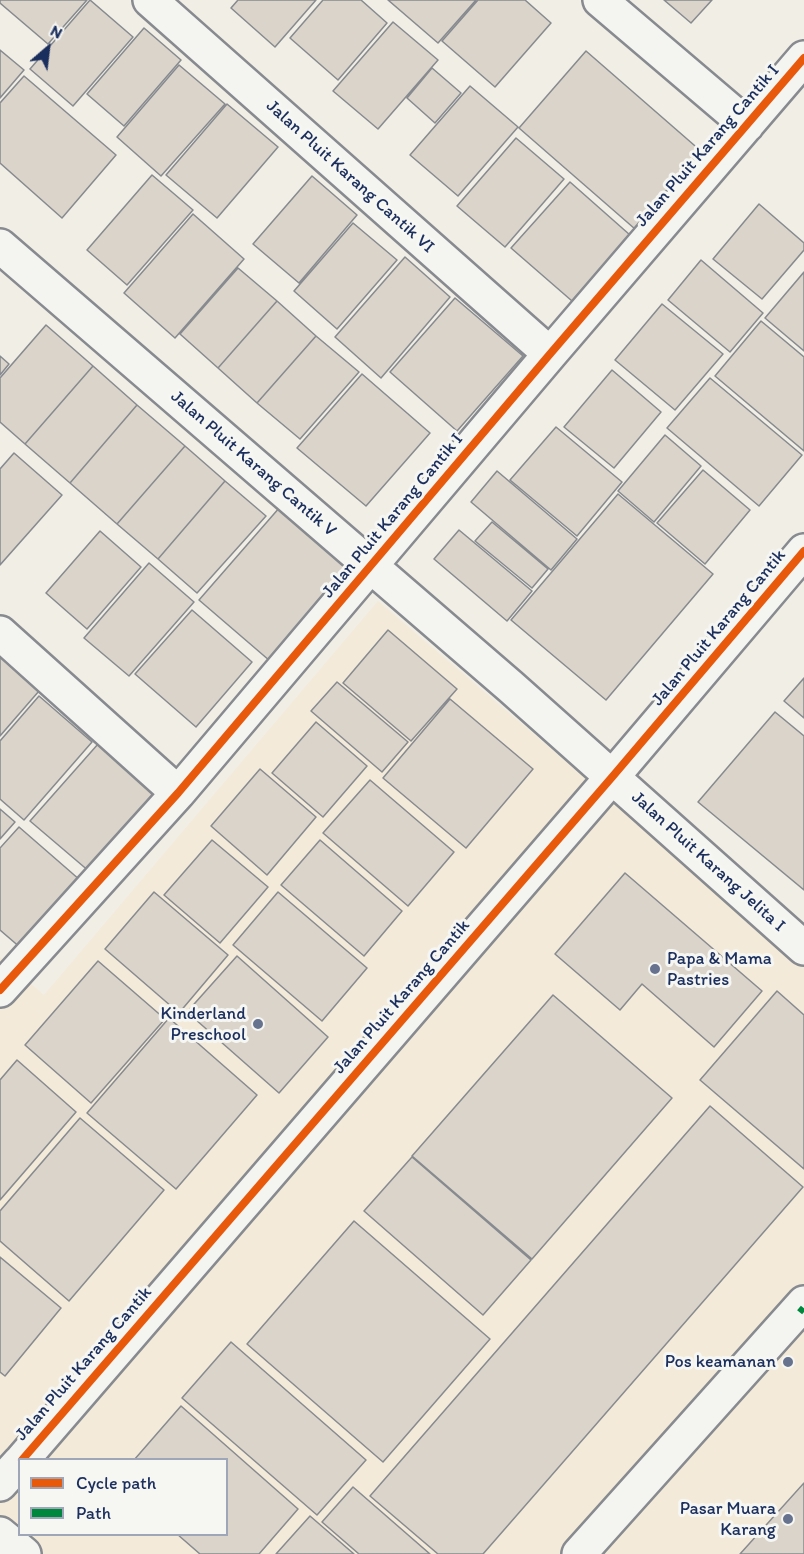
<!DOCTYPE html>
<html>
<head>
<meta charset="utf-8">
<style>
	body { margin:0 }
	#map { position:relative; width:804px; height:1554px; overflow:hidden; background:#f1eee6; font-family:Itim,sans-serif }
	canvas { display:block }
	.legend { position:absolute; left:18px; top:1458px; width:210px; height:78px; box-sizing:border-box; background:#f6f6f2; border:2px solid #9ea6b7; margin:0; padding:8px 10px; list-style:none; font-size:18px; color:#1b2f5e }
	.legend li { display:flex; align-items:center; gap:12px; height:30px }
	.legend b { width:30px; border:2px solid #9ea6b7 }
	.north { position:absolute; left:18px; top:18px; width:60px; height:60px; -webkit-text-stroke:4px #f6f6f2; paint-order:stroke; rotate:28deg; font-size:16px; font-weight:700; line-height:24px; text-align:center; color:#1b2f5e }
	.north::after { content:''; display:block; margin:auto; width:21px; height:27px; background:#1b2f5e; clip-path:polygon(50% 0,100% 100%,50% 72%,0 100%) }
</style>
</head>
<body>
<div id="map">
<canvas width="804" height="1554"></canvas>
<ul class="legend">
<li><b style="height:8px;background:#e8590c"></b>Cycle path</li>
<li><b style="height:8px;background:#00873e"></b>Path</li>
</ul>
<div class="north">N</div>
</div>
<script>
const g = document.querySelector('canvas').getContext('2d');
g.lineJoin = 'round';
function paint(path, color) {
  g.fillStyle = color;
  g.fill(path, 'evenodd');
}
function trace(path, color, width, dash) {
  g.strokeStyle = color;
  g.lineWidth = width;
  g.lineCap = dash ? 'butt' : 'round';
  g.setLineDash(dash || []);
  g.stroke(path);
}
function write(font, color, halo, rows, align = 'center') {
  g.font = font + ' Itim,sans-serif';
  g.lineWidth = 6;
  g.setLineDash([]);
  g.textBaseline = 'middle';
  g.strokeStyle = halo;
  g.fillStyle = color;
  for (const [text, x, y, turn = 0] of rows) {
    g.save();
    g.translate(x, y);
    g.rotate((+turn || 0) * Math.PI / 180);
    g.textAlign = isNaN(turn) ? turn : align;
    if (halo) g.strokeText(text, 0, 0);
    g.fillText(text, 0, 0);
    g.restore();
  }
}
const built = new Path2D(`
	M378,601L804,965V1554H0V957L44,995ZM20,1460H226V1534H20Z`);
const building = new Path2D(`
	M0,0H87L48,44L0,3Z
	M90,0L133,37L73,106L30,69Z
	M238,0H316L275,47L231,8Z
	M323,0H361L387,23L338,80L290,38Z
	M388,0H476L438,43Z
	M478,0H525L551,23L495,87L442,41Z
	M664,0H712L691,23Z
	M393,22L438,60L378,129L333,91Z
	M144,28L181,60L124,126L87,94Z
	M0,50L24,70L0,98Z
	M586,51L702,152L635,229L519,128Z
	M179,65L225,104L161,176L117,137Z
	M432,68L461,93L435,123L407,98Z
	M24,76L116,155L62,218L0,163V103Z
	M470,86L518,127L458,196L410,155Z
	M227,104L278,147L217,218L166,175Z
	M516,138L564,179L505,247L457,206Z
	M152,175L193,210L127,285L87,250Z
	M312,176L357,215L299,283L253,244Z
	M570,182L630,235L572,301L511,248Z
	M759,204L804,243V250L762,299L713,259Z
	M193,214L244,259L175,338L124,293Z
	M353,223L397,260L337,329L294,291Z
	M405,257L450,297L381,378L335,337Z
	M701,260L763,313L730,352L668,300Z
	M238,268L277,301L218,368L180,334Z
	M804,272V351L765,318Z
	M455,298L523,356L457,431L390,372Z
	M277,301L316,336L257,403L218,368Z
	M662,304L723,354L675,410L615,360Z
	M761,321L804,357V451L715,376Z
	M46,325L93,366L25,444L0,422V378Z
	M316,336L359,372L300,439L257,403Z
	M0,356L9,364L0,375Z
	M93,366L137,405L70,483L25,444Z
	M612,370L661,412L614,468L564,427Z
	M362,374L430,433L366,506L297,448Z
	M710,378L802,455L759,506L667,428Z
	M137,405L185,446L117,524L70,483Z
	M556,427L622,482L577,536L510,480Z
	M665,435L701,466L654,522L618,491Z
	M185,446L225,481L158,559L117,524Z
	M14,453L62,495L0,565V469Z
	M703,470L750,510L705,564L657,523Z
	M497,471L577,539L551,570L471,502Z
	M225,481L266,516L197,593L158,559Z
	M618,494L713,574L606,700L511,620Z
	M280,507L358,575L277,667L199,600Z
	M492,522L548,569L532,588L475,541Z
	M459,530L532,591L507,621L434,559Z
	M100,531L141,567L87,629L46,593Z
	M149,563L194,602L129,676L84,638Z
	M192,610L252,662L196,727L135,674Z
	M388,630L457,689L411,741L343,683Z
	M0,657L39,691L0,736Z
	M804,678V718L784,701Z
	M337,682L408,742L382,772L311,711Z
	M39,696L92,742L24,820L0,799V741Z
	M450,699L533,769L466,848L383,778Z
	M775,712L804,736V890L698,802Z
	M316,722L367,766L323,817L272,773Z
	M106,735L171,792L97,878L30,821Z
	M260,769L316,817L267,875L211,826Z
	M370,780L454,852L408,906L323,833Z
	M0,809L15,822L0,839Z
	M19,827L88,887L29,955L0,930V848Z
	M212,840L268,887L220,943L164,895Z
	M320,840L402,911L364,956L281,885Z
	M625,873L762,991L714,1047L642,984L620,1010L555,954Z
	M154,892L228,955L179,1013L105,949Z
	M278,892L367,968L322,1021L233,945Z
	M237,956L328,1037L279,1093L187,1012Z
	M98,961L165,1019L91,1103L25,1045Z
	M777,991L804,1015V1169L700,1080Z
	M553,995L672,1098L532,1259L412,1156Z
	M169,1018L257,1095L176,1189L87,1113Z
	M17,1060L76,1112L0,1200V1080Z
	M710,1106L803,1187L483,1554H438L370,1496Z
	M80,1118L164,1190L69,1301L0,1241V1211Z
	M412,1157L531,1260L483,1315L364,1211Z
	M354,1221L490,1339L383,1462L247,1344Z
	M0,1257L61,1308L5,1376L0,1372Z
	M231,1342L366,1460L317,1515L182,1398Z
	M181,1406L298,1509L259,1554H200L177,1534H226V1460H134Z
	M804,1483V1554H740Z
	M353,1487L430,1554H359L322,1522Z
	M310,1516L354,1554H276Z`);
const minor = new Path2D(`
	M150,0L550,354
	M600,0L747,125
	M0,246L511,687L804,948
	M0,633L178,793
	M0,990L178,793L550,354L804,58
	M22,1460L613,776L804,551
	M0,1484L20,1462
	M579,1554L804,1303`);
const tertiary = new Path2D(`
	M0,1534L24,1554`);
const quiet = new Path2D(`
	M799,1308L804,1312`);
const cycleway = new Path2D(`
	M0,990L178,793L550,354L804,58
	M22,1460L613,776L804,551`);
const markers = [
	[655,969,6,"#66728e"],
	[258,1024,6,"#66728e"],
	[788,1362,6,"#66728e"],
	[788,1519,6,"#66728e"]
];
const streetNames = [
	["Jalan Pluit Karang Cantik I",708,146,-49],
	["Jalan Pluit Karang Cantik VI",350,177,42],
	["Jalan Pluit Karang Cantik V",253,464,41],
	["Jalan Pluit Karang Cantik I",393,516,-50],
	["Jalan Pluit Karang Cantik",719,628,-50],
	["Jalan Pluit Karang Jelita I",708,862,42],
	["Jalan Pluit Karang Cantik",402,997,-49],
	["Jalan Pluit Karang Cantik",84,1364,-49]
];
const poiNames = [
	["Papa & Mama",667,959,"left"],
	["Pastries",667,980,"left"],
	["Kinderland",246,1014],
	["Preschool",246,1035],
	["Pos keamanan",776,1362],
	["Pasar Muara",776,1509],
	["Karang",776,1530]
];
paint(built, '#f3ead9');
paint(building, '#dbd4ca');
trace(building, '#878a8f', 1.5);
trace(minor, '#878a8f', 38);
trace(tertiary, '#878a8f', 38);
trace(minor, '#f4f4f1', 33);
trace(tertiary, '#f4f4f1', 33);
trace(quiet, '#00873e', 6, [12, 6]);
trace(cycleway, '#e8590c', 8);
for (const [x, y, r, color] of markers) {
  const dot = new Path2D();
  dot.arc(x, y, r, 0, 2 * Math.PI);
  g.fillStyle = color;
  g.fill(dot);
  trace(dot, '#f6f6f2', 2);
}
write('18px', '#1b2f5e', '#f6f6f2', streetNames);
write('18px', '#1b2f5e', '#f6f6f2', poiNames, 'right');
</script>
</body>
</html>
